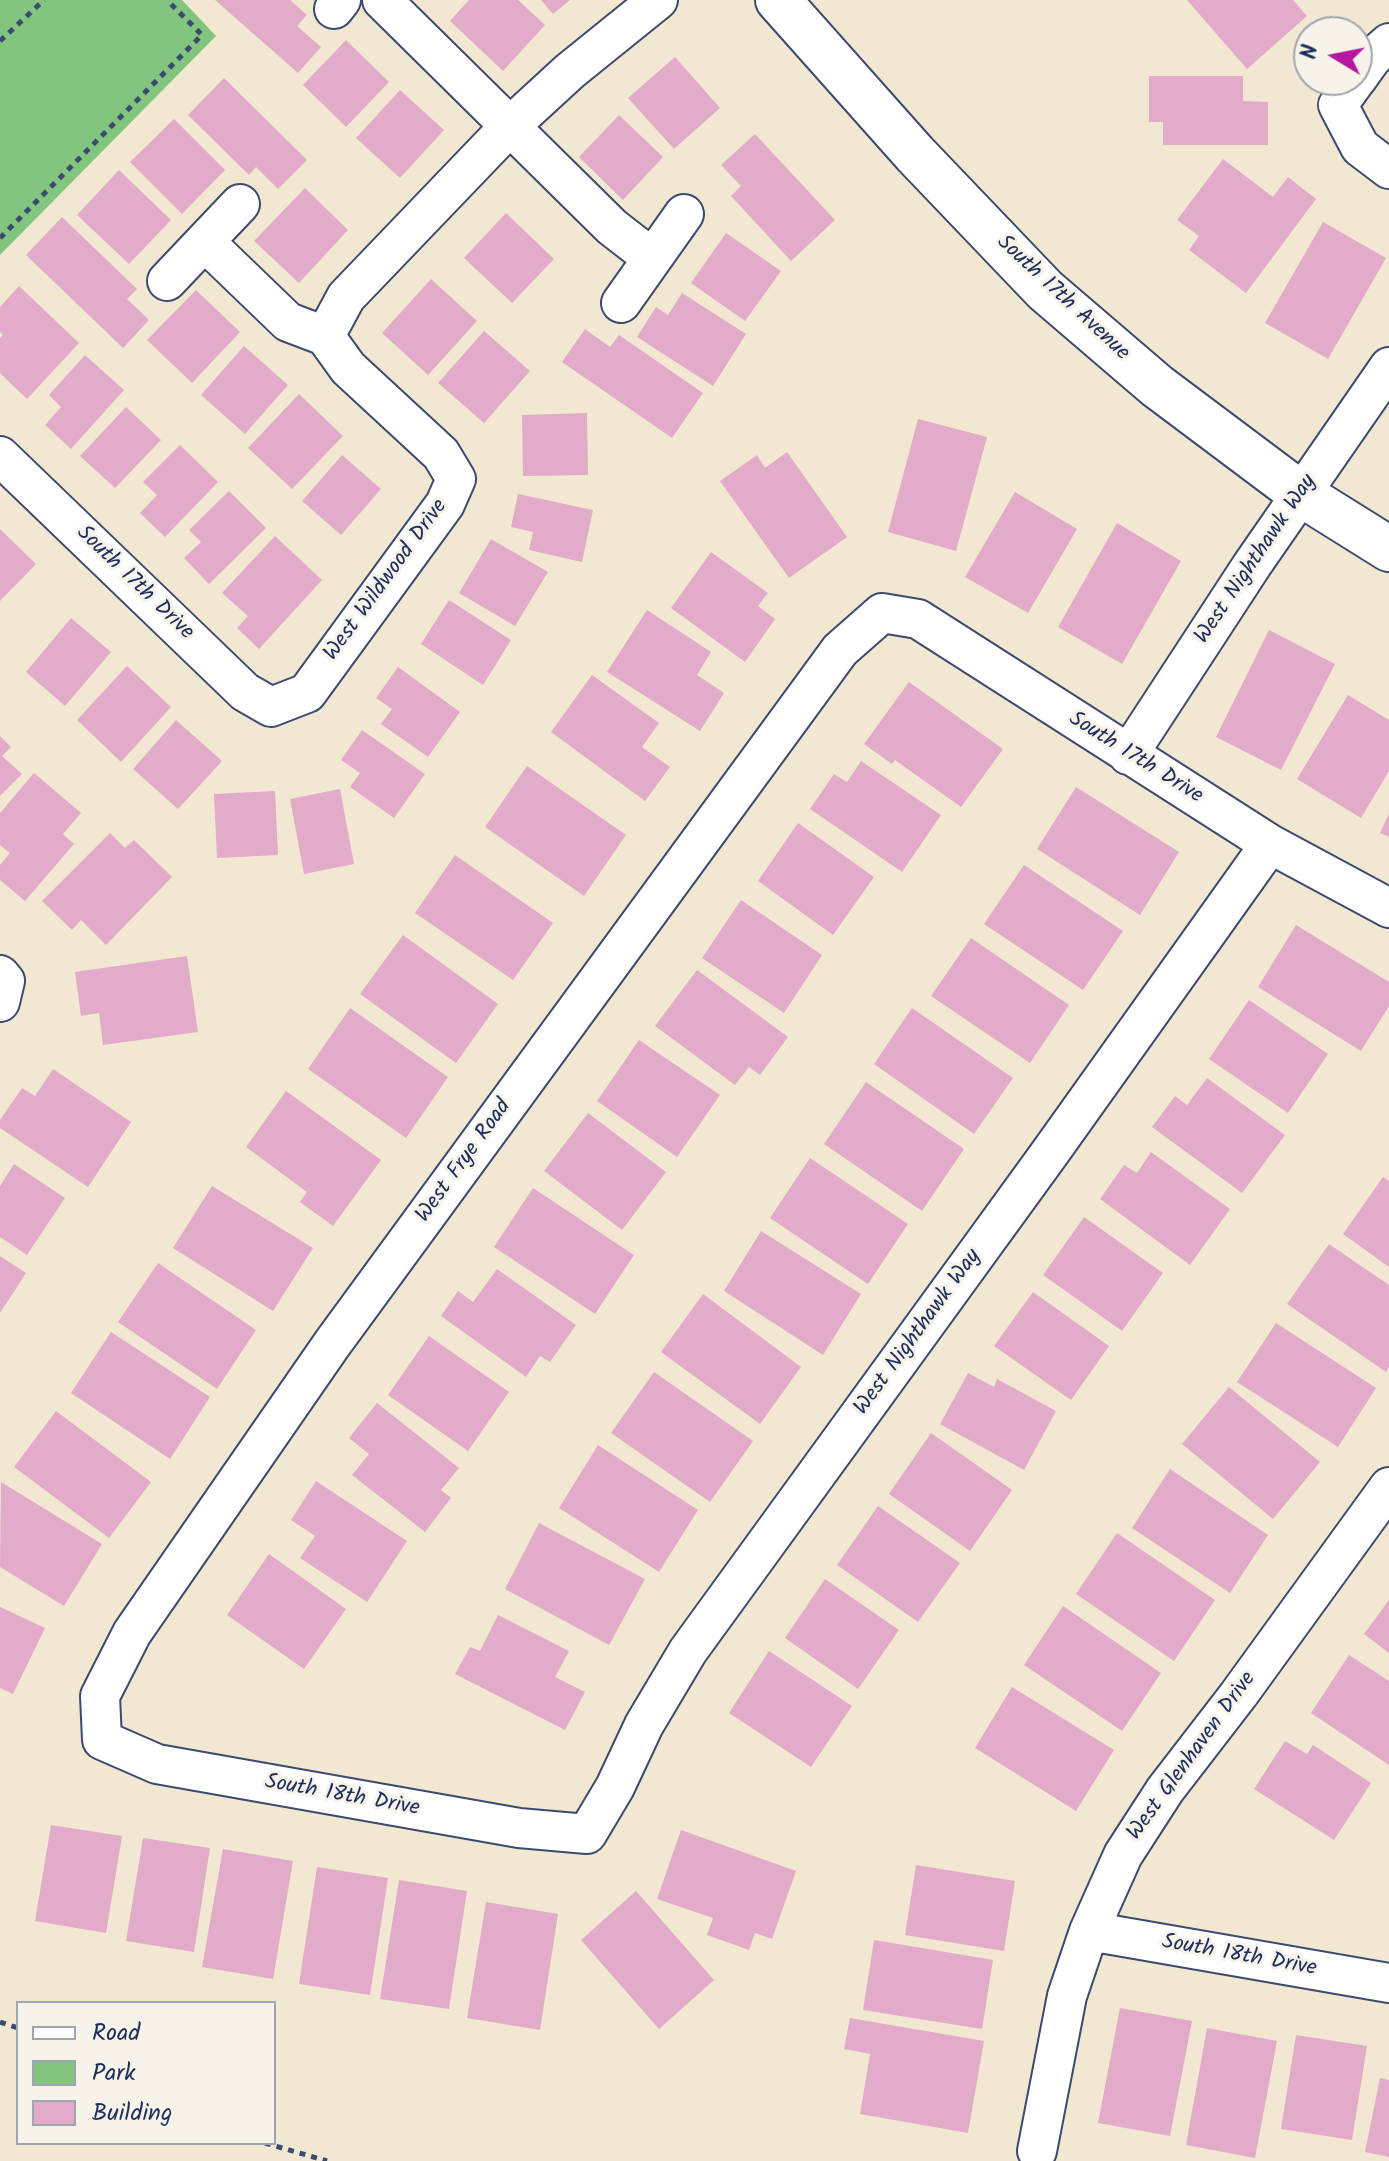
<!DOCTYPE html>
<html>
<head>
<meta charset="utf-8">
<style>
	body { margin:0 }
	#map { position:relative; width:1389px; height:2161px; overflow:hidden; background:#f2e8d1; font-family:Kalam,sans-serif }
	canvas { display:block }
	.legend { position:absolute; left:16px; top:2001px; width:260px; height:144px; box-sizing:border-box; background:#f7f3e8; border:2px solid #9fa5b1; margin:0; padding:10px 14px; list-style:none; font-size:24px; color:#1b2f5e }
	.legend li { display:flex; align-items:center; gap:16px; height:40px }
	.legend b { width:40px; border:2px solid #9fa5b1 }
	.north { position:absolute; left:1293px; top:16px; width:80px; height:80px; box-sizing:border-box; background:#f7f3e8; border:2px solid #9fa5b1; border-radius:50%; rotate:280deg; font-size:22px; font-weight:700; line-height:32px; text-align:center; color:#1b2f5e }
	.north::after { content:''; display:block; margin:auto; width:28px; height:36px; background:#b5179e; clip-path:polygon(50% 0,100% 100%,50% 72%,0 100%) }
</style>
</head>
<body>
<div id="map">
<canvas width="1389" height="2161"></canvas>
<ul class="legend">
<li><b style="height:10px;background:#fff"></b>Road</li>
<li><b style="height:22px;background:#81c57f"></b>Park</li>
<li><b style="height:22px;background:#e1abc9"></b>Building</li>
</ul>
<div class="north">N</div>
</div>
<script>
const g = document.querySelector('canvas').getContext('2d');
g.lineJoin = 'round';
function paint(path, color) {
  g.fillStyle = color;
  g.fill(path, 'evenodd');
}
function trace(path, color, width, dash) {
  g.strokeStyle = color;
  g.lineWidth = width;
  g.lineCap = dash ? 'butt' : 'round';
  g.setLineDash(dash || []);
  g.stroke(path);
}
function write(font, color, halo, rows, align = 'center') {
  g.font = font + ' Kalam,sans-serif';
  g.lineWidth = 6;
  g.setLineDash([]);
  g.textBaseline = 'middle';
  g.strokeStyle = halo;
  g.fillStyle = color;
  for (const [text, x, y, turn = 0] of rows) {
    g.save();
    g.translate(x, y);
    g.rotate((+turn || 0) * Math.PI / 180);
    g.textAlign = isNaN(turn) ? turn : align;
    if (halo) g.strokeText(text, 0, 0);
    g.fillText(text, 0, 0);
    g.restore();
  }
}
const green = new Path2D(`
	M0,0H182L216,36L0,255Z`);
const building = new Path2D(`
	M215,0H290L307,15L297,26L321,47L298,73Z
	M469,0H518L545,25L503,71L450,21Z
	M541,0H570L553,14Z
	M1187,0H1293L1307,16L1247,69Z
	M346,40L389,82L346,127L303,85Z
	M675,57L720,108L674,149L628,98Z
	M1149,76H1243V101L1268,102V145H1163V122H1149Z
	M224,78L307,160L278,189L256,167L249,175L188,115Z
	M400,90L444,130L400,178L356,138Z
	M619,115L663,157L623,200L579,157Z
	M174,119L225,170L182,214L130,162Z
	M755,134L835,220L791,261L731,196L741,186L721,165Z
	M1223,159L1273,197L1288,177L1316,199L1246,293L1189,250L1199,236L1177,220Z
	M119,170L171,220L129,264L77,215Z
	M305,188L348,230L299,283L254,241Z
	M506,213L554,259L512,303L464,258Z
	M62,217L137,289L127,299L149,320L123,348L26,255Z
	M1323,222L1386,258L1328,359L1265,323Z
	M726,233L781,271L745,321L691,283Z
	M431,279L477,321L428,375L382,333Z
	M19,286L79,343L27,399L0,373V338L3,335L0,332V307Z
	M196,290L240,332L192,383L147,340Z
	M682,293L746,334L713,386L637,337L656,307L668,315Z
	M585,329L610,347L619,335L703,393L672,438L562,362Z
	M484,331L530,371L484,423L438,383Z
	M244,346L288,385L245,434L201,395Z
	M85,355L124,390L71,449L45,425L61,407L49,395Z
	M299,394L343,436L292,489L248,448Z
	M126,407L161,440L115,488L80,456Z
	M587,413L588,475L523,476L522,415Z
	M918,419L987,437L956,551L888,532Z
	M180,445L218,482L165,537L140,513L157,495L143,482Z
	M787,452L847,537L789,578L720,481L757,455L765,468Z
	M342,455L381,489L341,535L302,501Z
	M229,491L266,528L209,584L184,558L201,542L189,530Z
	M1015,492L1077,529L1028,613L965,577Z
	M518,494L593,510L582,562L529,550L533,532L511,527Z
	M1117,523L1181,561L1122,664L1058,627Z
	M0,529L36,564L0,601Z
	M275,536L322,580L259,649L237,628L248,616L222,593Z
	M491,539L548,572L515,626L459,593Z
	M711,552L768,593L758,606L775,619L745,662L671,608Z
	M449,600L511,640L483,685L421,644Z
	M647,610L711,652L697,675L724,693L700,731L607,672Z
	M71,618L111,652L65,706L26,672Z
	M1269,630L1335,664L1281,770L1216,737Z
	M127,666L171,707L121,762L77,720Z
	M398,667L460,712L428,757L381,724L392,709L376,698Z
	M592,675L659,723L642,747L670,767L645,801L551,732Z
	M909,682L1003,749L961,807L895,760L892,764L864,744Z
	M1348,695L1389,720V771L1361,818L1297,779Z
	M176,720L222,761L178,809L133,769Z
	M362,730L425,774L394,818L350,787L360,773L341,760Z
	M0,736L11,747L2,756L22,774L0,796Z
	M861,761L941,815L902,872L810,809L834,774L847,782Z
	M527,766L626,835L584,896L485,827Z
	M34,773L81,813L63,834L74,844L25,901L0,880V865L10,853L0,845V813Z
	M1076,787L1179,852L1140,915L1037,849Z
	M340,789L354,864L304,874L290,799Z
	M275,791L278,855L217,858L214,794Z
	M1389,814V837L1380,833Z
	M798,823L874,877L833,935L758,881Z
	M110,833L125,848L134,840L172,877L106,945L81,920L72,930L42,901Z
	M455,855L553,923L513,980L415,913Z
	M1024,865L1123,931L1083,990L984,924Z
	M741,900L822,955L784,1013L702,958Z
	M1296,925L1389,982V1006L1361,1051L1258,987Z
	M403,935L498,1004L456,1063L360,994Z
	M971,938L1069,1005L1030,1063L931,996Z
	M187,956L198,1032L103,1045L99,1013L81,1016L75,972Z
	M697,970L788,1037L760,1075L749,1067L735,1085L655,1026Z
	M1249,1000L1328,1054L1288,1113L1209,1059Z
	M350,1008L448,1077L406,1138L308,1069Z
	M912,1008L1013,1078L974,1134L874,1064Z
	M639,1040L720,1095L677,1157L597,1101Z
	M53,1069L131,1122L88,1187L0,1128V1120L22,1088L35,1096Z
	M1207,1078L1285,1135L1242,1193L1152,1127L1175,1096L1187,1105Z
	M866,1082L964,1149L922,1211L824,1144Z
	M286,1091L381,1160L333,1226L300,1202L307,1192L246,1147Z
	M588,1113L666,1172L622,1230L544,1171Z
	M1151,1152L1230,1209L1190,1265L1100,1199L1124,1165L1137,1173Z
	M810,1158L908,1224L868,1284L770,1218Z
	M14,1164L65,1198L27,1255L0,1237V1186Z
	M1383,1177L1389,1181V1267L1343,1234Z
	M212,1186L313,1248L273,1311L173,1248Z
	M533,1188L634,1255L595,1314L494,1247Z
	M1084,1217L1163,1273L1122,1331L1043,1275Z
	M761,1231L861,1294L823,1355L724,1291Z
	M1329,1244L1389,1285V1367L1386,1372L1287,1304Z
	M0,1256L26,1273L0,1313Z
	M158,1263L256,1330L217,1389L118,1322Z
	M497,1269L576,1325L550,1362L540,1356L526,1377L441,1316L458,1291L473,1302Z
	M1033,1292L1109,1346L1071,1400L994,1346Z
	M703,1294L801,1367L760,1424L661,1352Z
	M1276,1323L1376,1388L1338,1447L1237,1382Z
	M111,1332L210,1397L170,1459L71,1393Z
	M429,1336L509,1392L468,1451L388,1395Z
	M654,1372L753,1441L710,1502L611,1433Z
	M968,1373L994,1387L997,1379L1056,1411L1024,1470L940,1424Z
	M1229,1387L1320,1462L1273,1519L1182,1444Z
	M377,1403L459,1468L441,1490L451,1498L425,1532L352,1475L369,1454L349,1438Z
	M56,1411L151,1482L109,1538L14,1467Z
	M931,1433L1012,1490L970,1551L889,1494Z
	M598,1445L698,1510L659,1572L559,1508Z
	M1170,1469L1268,1535L1230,1593L1132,1528Z
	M316,1481L407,1541L367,1602L300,1558L315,1536L291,1520Z
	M1,1482L102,1544L64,1606L0,1567Z
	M878,1506L960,1563L918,1622L837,1565Z
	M539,1523L645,1579L609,1645L505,1589Z
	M1117,1533L1215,1600L1174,1661L1076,1594Z
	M269,1554L346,1609L304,1669L227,1615Z
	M825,1579L899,1630L858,1689L785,1638Z
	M1389,1600V1653L1364,1634Z
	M1063,1606L1161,1673L1122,1731L1024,1665Z
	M0,1607L45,1628L13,1694L0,1688Z
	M498,1615L569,1651L555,1677L585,1692L565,1730L455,1674L470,1647L480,1651Z
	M769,1651L852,1706L811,1767L729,1713Z
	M1349,1655L1389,1681V1765L1311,1713Z
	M1012,1687L1114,1750L1076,1811L975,1748Z
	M1285,1741L1307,1754L1313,1745L1371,1783L1334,1840L1254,1789Z
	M51,1825L122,1836L106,1933L35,1921Z
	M681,1830L796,1871L772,1939L755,1933L749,1950L707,1935L713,1918L657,1899Z
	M143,1838L210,1848L194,1952L126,1941Z
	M223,1849L293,1861L273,1979L202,1967Z
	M916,1865L1015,1881L1004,1951L905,1935Z
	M317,1867L388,1878L370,1995L299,1984Z
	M399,1880L467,1891L449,2009L380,1999Z
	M636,1891L714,1980L659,2029L581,1940Z
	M486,1902L558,1914L540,2030L467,2018Z
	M874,1940L993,1960L982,2029L863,2010Z
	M1120,2008L1192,2021L1170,2136L1098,2123Z
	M850,2018L984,2041L968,2133L860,2114L870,2054L844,2049Z
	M1207,2028L1277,2041L1255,2158L1186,2145Z
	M1296,2035L1367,2046L1352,2140L1281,2129Z
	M1380,2078L1389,2080V2157L1365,2152Z`);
const path = new Path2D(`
	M0,41L44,0
	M0,238L202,35L167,0
	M0,2022L18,2028
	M265,2143L327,2161`);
const street = new Path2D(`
	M382,0L612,227L652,258
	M334,9L341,0
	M1357,79L1372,58L1389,43
	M1356,80L1338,105L1360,147L1389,169
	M167,281L240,204
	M621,303L684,214
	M325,336L346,297L509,127L570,71L658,0
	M0,456L245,692L271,707L307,693L445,504L456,479L441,454L348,368L325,336L288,322L205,242
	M1128,755L1252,565L1389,367
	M1270,844L1049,1154L688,1651L644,1725L615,1787L587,1834L519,1828L157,1764L102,1740L100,1696L132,1633L332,1344L840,650L882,613L918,619L1270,844L1389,908
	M0,975L5,981L0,1002
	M1089,1931L1389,1983
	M1037,2151L1067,1996L1089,1931L1123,1855L1165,1790L1239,1694L1389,1487`);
const secondary = new Path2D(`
	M778,0L915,154L1045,290L1157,386L1301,494L1389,549`);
const streetNames = [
	["South 17th Avenue",1062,299,43],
	["West Nighthawk Way",1257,560,-56],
	["West Wildwood Drive",387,581,-54],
	["South 17th Drive",134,584,44],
	["South 17th Drive",1135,759,32],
	["West Frye Road",465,1162,-54],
	["West Nighthawk Way",919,1333,-54],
	["West Glenhaven Drive",1193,1757,-54],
	["South 18th Drive",342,1797,10],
	["South 18th Drive",1239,1957,10]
];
paint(green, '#81c57f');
paint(building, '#e1abc9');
trace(street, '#3b4b6f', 42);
trace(secondary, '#3b4b6f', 48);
trace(path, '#3b4b6f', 5, [6, 6]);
trace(street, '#fff', 38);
trace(secondary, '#fff', 44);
write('22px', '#1b2f5e', '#f7f3e8', streetNames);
</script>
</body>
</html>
